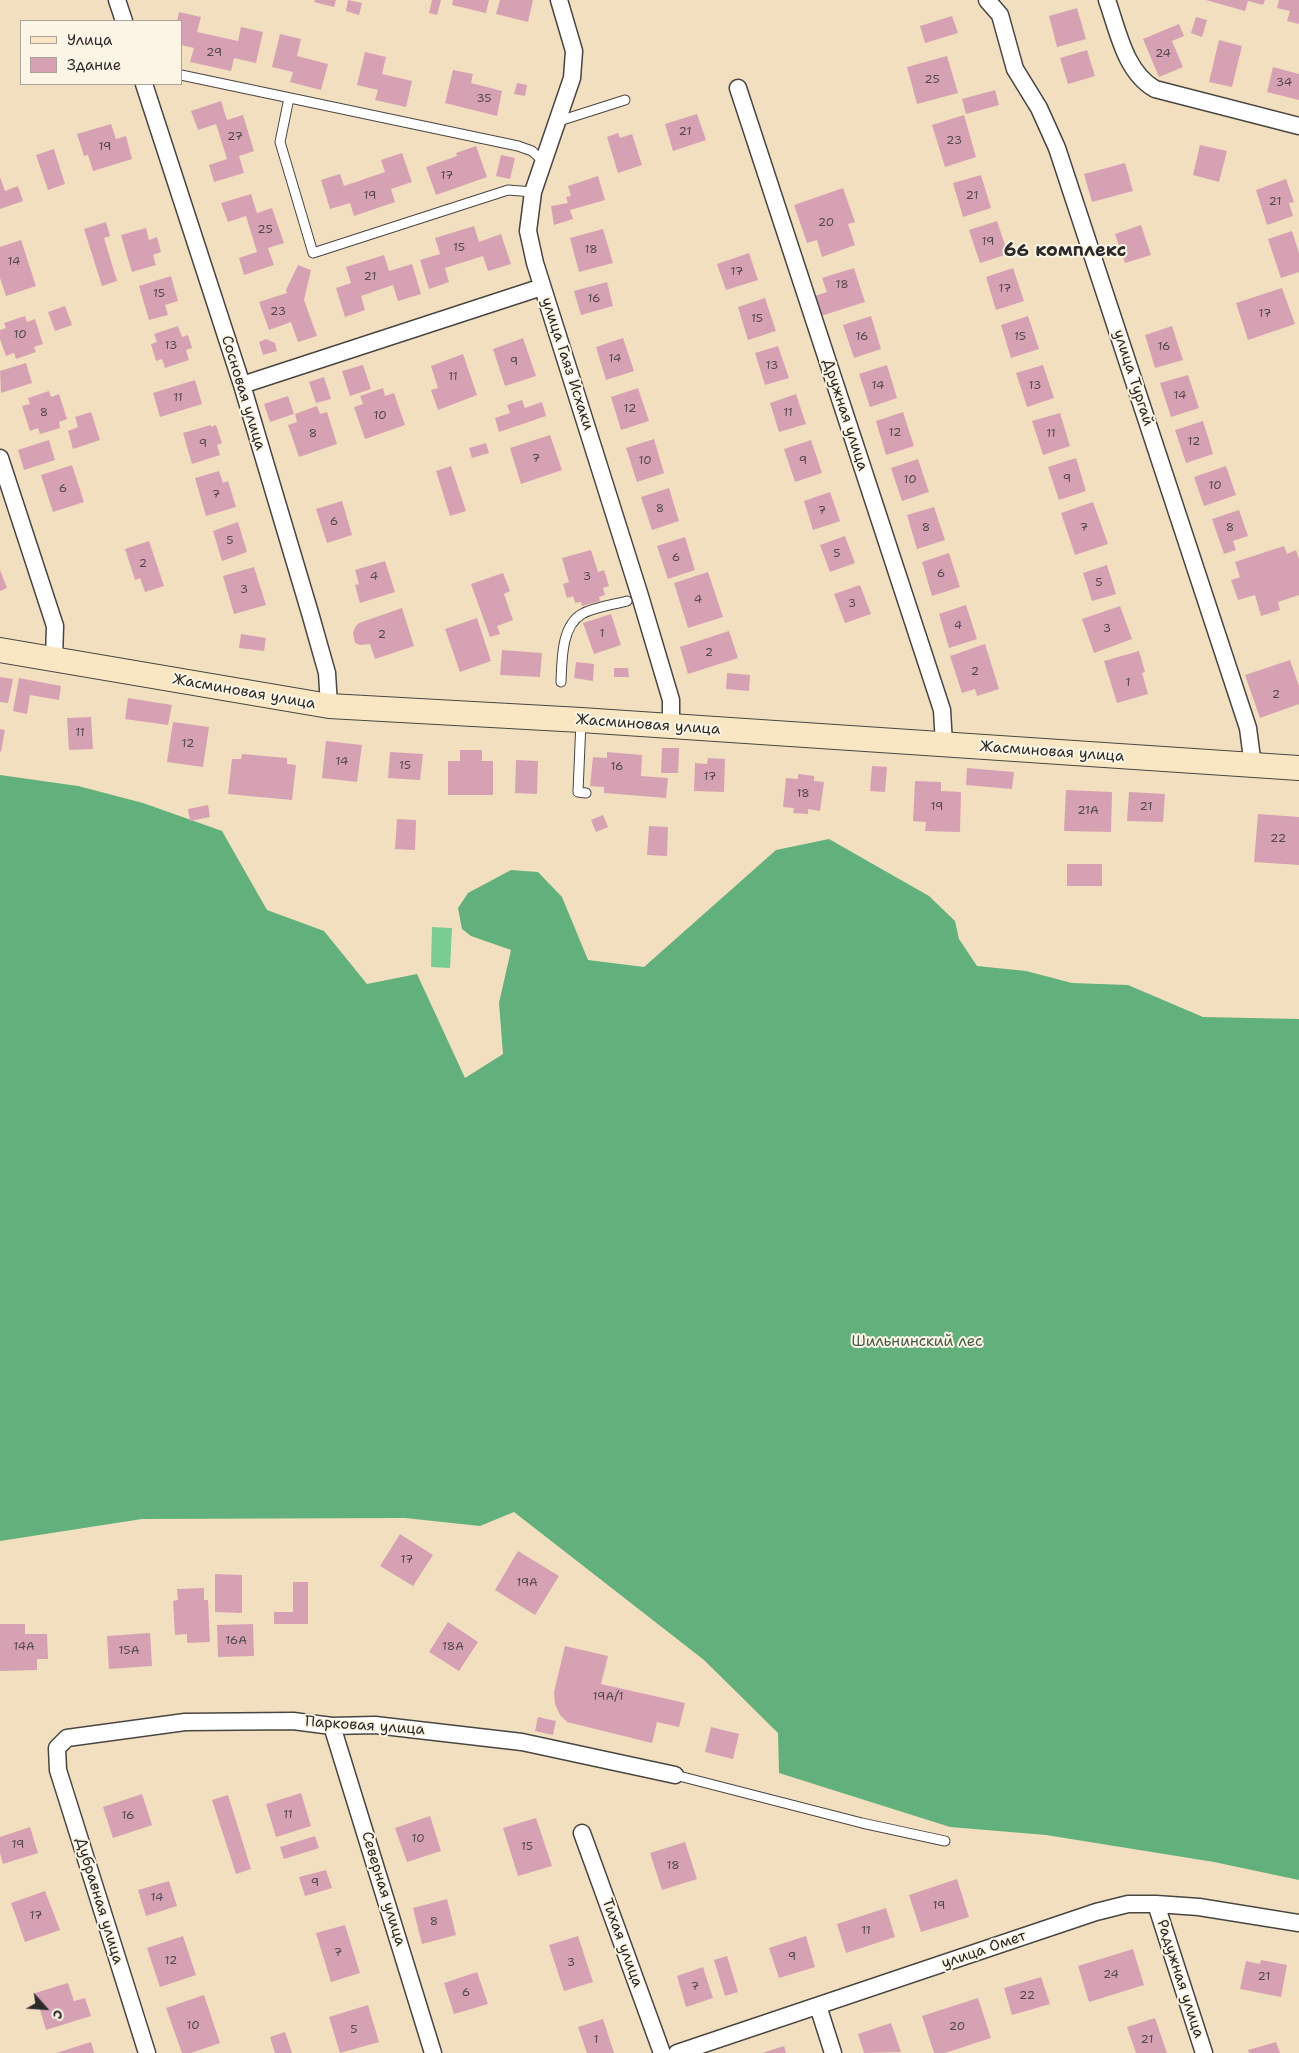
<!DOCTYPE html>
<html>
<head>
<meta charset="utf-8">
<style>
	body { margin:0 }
	#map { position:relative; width:1299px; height:2053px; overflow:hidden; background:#f2dfc0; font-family:"Shantell Sans",sans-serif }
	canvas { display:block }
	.legend { position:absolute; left:20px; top:20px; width:162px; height:65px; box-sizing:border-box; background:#fcf5e5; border:1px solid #a8a49b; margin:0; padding:6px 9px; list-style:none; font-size:15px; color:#2b2b2b }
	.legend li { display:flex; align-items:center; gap:10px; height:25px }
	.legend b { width:25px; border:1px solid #a8a49b }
	.north { position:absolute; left:20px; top:1983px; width:50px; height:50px; -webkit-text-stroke:4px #fcf5e5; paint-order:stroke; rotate:116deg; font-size:14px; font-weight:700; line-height:20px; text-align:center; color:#2b2b2b }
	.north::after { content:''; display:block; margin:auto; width:18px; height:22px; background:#2b2b2b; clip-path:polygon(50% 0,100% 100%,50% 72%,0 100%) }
</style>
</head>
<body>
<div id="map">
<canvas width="1299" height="2053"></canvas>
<ul class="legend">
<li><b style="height:6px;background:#f9e7c3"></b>Улица</li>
<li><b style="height:14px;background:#d6a2b3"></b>Здание</li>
</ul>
<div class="north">С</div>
</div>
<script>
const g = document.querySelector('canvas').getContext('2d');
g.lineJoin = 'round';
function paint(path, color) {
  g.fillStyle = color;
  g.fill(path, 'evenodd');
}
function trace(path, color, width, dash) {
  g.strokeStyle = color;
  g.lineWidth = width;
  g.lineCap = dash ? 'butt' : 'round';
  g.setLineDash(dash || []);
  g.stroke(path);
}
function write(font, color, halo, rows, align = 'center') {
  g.font = font + ' "Shantell Sans",sans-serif';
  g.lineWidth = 4;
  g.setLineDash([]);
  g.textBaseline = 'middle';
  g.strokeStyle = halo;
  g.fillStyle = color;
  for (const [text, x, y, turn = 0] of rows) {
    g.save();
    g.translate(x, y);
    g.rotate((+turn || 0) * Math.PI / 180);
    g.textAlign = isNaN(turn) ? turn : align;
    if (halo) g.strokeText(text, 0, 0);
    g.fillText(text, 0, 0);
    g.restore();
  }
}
const green = new Path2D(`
	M432,927L452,928L450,968L431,967Z`);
const forest = new Path2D(`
	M0,775L78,786L143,803L222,831L267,910L324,931L367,984L417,974L465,1078L503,1054L499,1003L511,950L471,936L462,929L458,908L468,893L511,870L538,872L562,897L588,960L644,967L776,850L829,839L929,896L955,921L959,939L977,966L1026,971L1072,983L1128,985L1203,1017L1299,1019V1880L1214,1862L1046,1835L950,1827L779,1773L778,1733L704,1660L514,1512L480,1526L405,1518L142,1519L0,1541Z`);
const building = new Path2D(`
	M315,0H336L334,7L314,2Z
	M348,0L362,3L359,15L346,11Z
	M432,0H441L437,15L429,13Z
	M453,0H489L486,13L452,5Z
	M500,0H533L528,22L496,14Z
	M1206,0H1265L1263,5L1248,1L1245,11Z
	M1279,0H1299V24L1287,21L1290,11L1277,8Z
	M1077,8L1086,39L1057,47L1049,16Z
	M179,12L201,17L197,32L238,41L241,27L263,32L256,63L234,58L231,71L190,62L194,48L181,45V21H177Z
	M952,16L958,33L925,43L920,26Z
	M1196,17L1207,20L1202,37L1191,33Z
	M1179,24L1184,36L1172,41L1183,67L1159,77L1143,39Z
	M280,34L301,39L297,56L328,64L321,90L290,82L293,72L272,67Z
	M1219,40L1242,46L1232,87L1209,82Z
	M1087,50L1095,76L1068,84L1060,58Z
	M365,52L386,57L382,74L412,81L406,107L375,100L378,90L357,85Z
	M947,56L958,93L917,104L907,67Z
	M1273,67L1299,74V100L1267,92Z
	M453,70L473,74L471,83L502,91L497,116L445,103Z
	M517,83L527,85L525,96L514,94Z
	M995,90L999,105L966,114L962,99Z
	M221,101L227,120L243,115L254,151L239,156L244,173L214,182L209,165L227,159L216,124L198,130L191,111Z
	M697,114L706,140L673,151L665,124Z
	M964,115L976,157L945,167L932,125Z
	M111,124L116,139L126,136L132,159L93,171L88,155L84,156L77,134Z
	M618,133L620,138L632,134L642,165L618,173L607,137Z
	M1200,145L1227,151L1219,182L1193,175Z
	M476,146L487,177L436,195L426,167L457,156L456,153Z
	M54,149L65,184L48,190L36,155Z
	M402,153L412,182L391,189L395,202L354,216L350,203L330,209L321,180L340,174L344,186L385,172L381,160Z
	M501,155L515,158L510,179L496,176Z
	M1125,163L1133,191L1092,202L1084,174Z
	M981,175L991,208L963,217L953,183Z
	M598,176L605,200L570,210L573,219L554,225L551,206L568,203L566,197L571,196L568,186Z
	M0,177L5,191L18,186L23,201L0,209Z
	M1286,179L1294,202L1289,203L1293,216L1267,225L1256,190Z
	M843,188L855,222L848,224L855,245L822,257L817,240L807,243L794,205Z
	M251,194L257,213L272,208L284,243L268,248L274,265L244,275L239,258L257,252L246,216L228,222L221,203Z
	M997,221L1008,254L980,263L969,230Z
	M106,222L110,236L104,238L117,281L102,286L84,229Z
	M1141,225L1151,255L1125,263L1115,234Z
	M474,226L479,242L501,234L511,264L488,271L483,256L445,268L449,282L429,289L420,260L440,254L435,238Z
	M146,228L149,240L157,237L161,252L153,255L156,265L132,272L121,235Z
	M603,229L613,263L579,272L570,238Z
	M1292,231L1299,253V272L1281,278L1268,239Z
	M21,240L36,286L6,296L0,278V247Z
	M749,253L758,280L726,290L717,264Z
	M384,255L389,271L412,264L421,294L398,301L393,285L361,296L365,310L345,317L336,288L351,283L346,267Z
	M298,265L311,270L304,300L317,336L298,342L291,322L269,330L259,302L287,293L286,290Z
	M854,268L865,302L821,316L815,296L827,292L822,278Z
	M1013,268L1024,301L996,310L986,277Z
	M171,276L178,301L165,305L168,315L149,320L139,286Z
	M607,282L613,306L581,315L574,291Z
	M1282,288L1295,324L1248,340L1236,303Z
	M765,298L776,331L748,340L738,307Z
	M65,306L72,325L55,331L48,312Z
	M25,316L27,322L35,319L43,344L34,347L36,352L16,359L14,353L6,356L0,339V330L6,328L4,323Z
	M871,316L881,349L854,358L843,325Z
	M1028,316L1039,349L1011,358L1001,325Z
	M178,326L182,337L188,335L192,348L186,350L189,360L165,368L162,359L156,361L151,344L157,342L154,334Z
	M1172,326L1183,360L1155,368L1145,335Z
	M523,338L536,376L505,386L493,349Z
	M623,338L634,371L606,380L596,347Z
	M266,339L275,343L277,351L263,355L259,342Z
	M778,346L789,378L765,385L755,353Z
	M463,354L477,395L438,410L431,390L438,388L431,366Z
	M26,363L32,383L1,393L0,371Z
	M363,365L371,389L350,396L342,371Z
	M887,365L897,398L870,407L859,374Z
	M1043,365L1054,398L1027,407L1016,373Z
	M1188,375L1199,408L1171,417L1160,383Z
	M324,377L331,399L316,403L309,382Z
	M195,380L202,404L160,417L153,393Z
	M383,388L385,396L394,393L405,425L365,439L354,407L363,404L360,396Z
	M638,388L649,421L621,430L611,397Z
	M49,391L51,397L59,394L67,419L59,422L60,428L40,434L38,428L30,431L22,406L30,404L28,398Z
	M796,394L806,424L779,432L770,403Z
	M288,396L294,414L270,422L264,404Z
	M522,400L525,408L542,402L546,416L499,432L495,418L510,413L507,405Z
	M317,406L320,414L327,412L337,444L299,457L288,425L297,422L295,414Z
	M91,412L100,440L73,449L68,431L78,427L75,417Z
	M903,412L914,446L886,455L876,421Z
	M1060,413L1070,446L1043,455L1032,421Z
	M1203,421L1213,454L1186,463L1175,430Z
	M211,425V427L216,425L222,443L217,445L220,455L192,464L183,433Z
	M550,435L562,470L521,484L510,448Z
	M654,439L664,473L637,482L626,448Z
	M49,440L55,460L24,470L18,450Z
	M811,440L822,473L795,482L784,449Z
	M486,443L489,453L472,458L469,448Z
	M1076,458L1086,491L1059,500L1048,467Z
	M918,459L929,492L902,501L891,468Z
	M72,465L84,502L53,512L41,475Z
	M451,466L466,511L450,516L436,471Z
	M1226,466L1236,495L1204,506L1194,477Z
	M219,471L223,483L228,481L236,507L206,516L195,478Z
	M669,488L679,521L652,530L641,497Z
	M830,492L840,521L813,530L804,501Z
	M342,501L352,535L327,543L316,509Z
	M1093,502L1108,544L1075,555L1061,513Z
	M934,507L945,540L917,549L907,515Z
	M1239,510L1248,536L1233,541L1236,550L1224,554L1212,519Z
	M238,522L247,552L222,561L213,531Z
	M845,536L855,563L830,572L820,545Z
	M685,537L695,570L668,579L657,546Z
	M149,541L164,586L145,592L140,578L135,580L125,549Z
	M1284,546L1287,554L1296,550L1299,559V595L1278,602L1280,610L1261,616L1255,595L1238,600L1231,580L1240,577L1235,562Z
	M591,550L598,572L604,570L609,586L603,588L605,595L599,597L600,601L582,606L581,602L575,603L573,596L567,598L563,584L569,582L562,558Z
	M949,553L960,587L932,596L922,562Z
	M385,561L395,592L360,603L355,585L359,584L355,570Z
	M1107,565L1116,594L1092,601L1083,573Z
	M254,567L266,605L234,614L223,576Z
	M0,570L7,588L0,591Z
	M708,572L723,617L688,628L674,583Z
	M503,573L510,591L504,594L513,620L497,626L500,634L490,637L471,584Z
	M860,585L871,614L845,623L834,594Z
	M966,605L977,639L949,648L939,614Z
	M1120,606L1132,639L1094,653L1082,619Z
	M402,608L414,646L375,659L370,644L360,645L355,643L353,633L355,627L359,623Z
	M611,614L621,645L594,654L583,623Z
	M477,618L491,661L460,672L445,629Z
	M729,631L738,658L688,674L680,647Z
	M241,634L266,638L264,651L239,648Z
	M985,644L999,689L977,696L975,689L962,693L950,656Z
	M502,650L542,653L540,677L500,675Z
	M1139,651L1145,672L1142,673L1148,694L1117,703L1104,661Z
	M1290,660L1299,686V704L1260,718L1245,675Z
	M576,662L594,664L593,681L574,678Z
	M614,668H628L629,677H614Z
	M727,673L750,675L749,691L726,689Z
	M0,677L13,679L8,703L0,702Z
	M19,678L61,686L59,700L30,695L27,714L13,711Z
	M128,698L172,705L168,725L125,719Z
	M91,717L93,749L69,750L67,718Z
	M173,722L209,727L203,767L167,762Z
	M0,729L5,730L1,752L0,751Z
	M326,741L362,745L357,782L322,778Z
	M662,748H679L678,773H661Z
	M460,750H482V761H493V795H448V761H460Z
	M390,752L423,754L420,780L388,778Z
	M607,752L642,755L641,776L668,778L666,798L604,793V787L590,786L593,757L607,758Z
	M242,754L287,758V764L296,765L292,800L228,794L232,759H241Z
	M708,758L725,759L724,792L694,791L695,763L707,764Z
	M516,760L538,761L537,794L515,793Z
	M872,766L887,767L885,792L870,791Z
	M967,768L1014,772L1012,789L966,785Z
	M798,774L814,776V781L824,782L820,811L808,809V814L793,813L794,808L783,807L786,778L798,779Z
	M915,781L941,782V791L961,792L960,832L925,831L926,822L913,821Z
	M1066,790L1112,792L1111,832L1064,831Z
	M1129,792L1165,794L1163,822L1127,821Z
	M208,805L210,817L190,821L188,809Z
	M1258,814L1299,817V865L1254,862Z
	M603,815L608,827L596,832L591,820Z
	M397,819L416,820L415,850L395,849Z
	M649,826L668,827L667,856L647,855Z
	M1067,864H1102V886H1067Z
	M400,1534L433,1555L413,1586L380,1566Z
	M518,1551L559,1576L535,1615L495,1590Z
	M215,1574L242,1575V1613L215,1612Z
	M293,1582H308V1624H274V1612H293Z
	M204,1588V1600H208L210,1642L187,1643V1634L175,1635L173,1601L178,1600L177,1589Z
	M448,1622L478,1642L459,1671L429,1652Z
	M0,1624H25V1634H47L48,1659H37V1670L0,1671Z
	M253,1624L254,1656L218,1657L217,1625Z
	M150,1633L152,1666L109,1669L107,1636Z
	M565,1646L608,1656L601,1684L685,1703L679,1727L657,1722L652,1743L567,1722L560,1715L555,1704L554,1692Z
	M538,1717L556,1721L553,1735L535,1731Z
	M711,1727L739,1734L733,1759L705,1752Z
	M301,1793L311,1826L276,1837L266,1804Z
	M142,1794L152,1825L113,1838L103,1807Z
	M228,1795L251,1869L236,1874L212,1800Z
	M430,1816L441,1851L407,1862L395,1828Z
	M536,1818L552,1866L518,1876L503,1828Z
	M30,1827L38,1853L3,1864L0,1853V1837Z
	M315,1836L319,1848L284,1859L280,1847Z
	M685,1842L697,1879L662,1890L650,1853Z
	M326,1870L332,1888L305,1896L299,1877Z
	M957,1879L969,1917L921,1932L909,1895Z
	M169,1881L177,1906L146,1916L138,1890Z
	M45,1891L60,1930L25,1942L11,1903Z
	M447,1899L456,1935L422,1944L413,1908Z
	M886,1908L895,1937L846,1953L837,1924Z
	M345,1925L360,1973L331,1982L316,1933Z
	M183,1936L196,1975L160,1987L147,1948Z
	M578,1936L593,1982L564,1991L549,1945Z
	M806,1936L815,1967L779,1978L769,1948Z
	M1133,1949L1144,1985L1089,2002L1078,1966Z
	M727,1956L738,1992L725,1996L714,1960Z
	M1261,1960L1287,1965L1281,1997L1240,1989L1246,1961L1260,1964Z
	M703,1967L713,1998L686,2007L677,1976Z
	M477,1972L488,2004L454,2014L444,1983Z
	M1041,1977L1050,2004L1012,2015L1004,1988Z
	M68,1983L74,2001L85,1998L91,2016L46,2030L35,1993Z
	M204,1995L220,2043L191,2053H182L166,2008Z
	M978,1998L991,2038L945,2053H934L922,2016Z
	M368,2005L379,2042L340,2053L329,2017Z
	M1155,2018L1167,2053H1136L1127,2027Z
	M603,2019L614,2053H587L578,2027Z
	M891,2023L901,2052L864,2053L858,2034Z
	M285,2032L292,2053H275L270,2037Z
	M91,2042L94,2053H56Z
	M1276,2042L1280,2053H1249L1248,2050Z
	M784,2046L786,2053H762Z`);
const lane = new Path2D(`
	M181,75L518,146L532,151L542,160
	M289,98L280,142L313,253L508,190L533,192
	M556,122L625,100
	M561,682C562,661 561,626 582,614C594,607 613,605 627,601
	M581,721L578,792L586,793
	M675,1775L862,1823L945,1841`);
const street = new Path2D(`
	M117,0L124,21
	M559,0L574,51L572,78L533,192L528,231L535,263L640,596L671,700V726
	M987,0L1000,15L1015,69L1039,108L1057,148L1248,728L1253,766
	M1107,0C1118,31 1125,72 1155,89L1299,126
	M144,84L242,385L310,613L327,673L329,706
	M738,88L942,710L944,744
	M242,385L542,287
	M0,458L55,626L54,659
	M332,1726L433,2053
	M582,1833L662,2053
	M1156,1904L1204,2053
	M818,2006L833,2053
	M147,2053L58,1770L57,1748L67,1738L185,1722L293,1721L332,1726L375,1725L522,1742L675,1775
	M677,2053L1096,1912L1128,1904H1156L1199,1907L1299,1923`);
const secondary = new Path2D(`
	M0,650L329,706L581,720L1299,768`);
const numberNames = [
	["29",214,53],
	["24",1163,54],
	["25",932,80],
	["34",1284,83],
	["35",484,99],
	["21",685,132],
	["27",235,137],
	["23",954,141],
	["19",105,147],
	["17",447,176],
	["19",370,196],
	["21",972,196],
	["21",1275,202],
	["20",826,223],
	["25",265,230],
	["19",988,242],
	["15",459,248],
	["18",591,250],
	["14",14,262],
	["17",737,272],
	["21",370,277],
	["18",842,285],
	["17",1005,289],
	["15",159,294],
	["16",594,299],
	["23",278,312],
	["17",1265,314],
	["15",757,319],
	["10",20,335],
	["16",862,337],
	["15",1020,337],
	["13",171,346],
	["16",1164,347],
	["14",615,359],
	["9",514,362],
	["13",772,366],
	["11",453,377],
	["14",878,386],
	["13",1035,386],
	["14",1180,396],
	["11",178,398],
	["12",630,409],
	["8",44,413],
	["11",788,413],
	["10",380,416],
	["12",895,433],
	["8",313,434],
	["11",1051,434],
	["12",1194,442],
	["9",203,444],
	["7",536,459],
	["10",645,461],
	["9",803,461],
	["9",1067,479],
	["10",910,480],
	["10",1215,486],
	["6",63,489],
	["7",216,495],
	["8",660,509],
	["7",822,511],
	["6",334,522],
	["8",926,528],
	["7",1084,528],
	["8",1230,528],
	["5",230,541],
	["5",837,554],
	["6",676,558],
	["2",143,564],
	["6",941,574],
	["4",374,577],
	["3",587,577],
	["5",1099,583],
	["3",244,590],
	["4",698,600],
	["3",852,604],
	["4",958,626],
	["3",1107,629],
	["1",602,634],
	["2",382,635],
	["2",709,653],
	["2",975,672],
	["1",1128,683],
	["2",1276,695],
	["11",80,733],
	["12",188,744],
	["14",342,762],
	["15",405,766],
	["16",617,767],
	["17",710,777],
	["18",803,794],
	["19",937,807],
	["21",1146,807],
	["21А",1088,811],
	["22",1278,839],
	["17",407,1560],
	["19А",527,1583],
	["16А",236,1641],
	["14А",24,1647],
	["18А",453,1647],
	["15А",129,1651],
	["19А/1",608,1697],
	["11",288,1815],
	["16",128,1816],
	["10",418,1839],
	["19",18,1845],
	["15",527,1847],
	["18",673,1866],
	["9",315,1883],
	["14",157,1898],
	["19",939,1906],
	["17",36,1916],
	["8",434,1922],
	["11",866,1931],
	["7",338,1953],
	["9",792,1957],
	["12",171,1961],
	["3",571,1963],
	["24",1111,1975],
	["21",1264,1977],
	["7",695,1987],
	["6",466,1993],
	["22",1027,1996],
	["10",193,2026],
	["20",957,2027],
	["5",354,2030],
	["1",596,2040],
	["21",1147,2040]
];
const streetNames = [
	["улица Гаяз Исхаки",567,364,72],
	["улица Тургай",1133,378,72],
	["Сосновая улица",243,393,73],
	["Дружная улица",845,415,72],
	["Жасминовая улица",244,692,10],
	["Жасминовая улица",648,725,4],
	["Жасминовая улица",1052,752,4],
	["Парковая улица",365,1726,4],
	["Северная улица",383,1889,73],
	["Дубравная улица",99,1901,73],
	["Тихая улица",622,1943,70],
	["улица Омет",984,1950,-19],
	["Радужная улица",1180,1979,72]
];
const parkNames = [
	["Шильнинский лес",917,1342]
];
const quarterNames = [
	["66 комплекс",1065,251]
];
paint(green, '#78ce92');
paint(forest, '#62b17c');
paint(building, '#d6a2b3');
trace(lane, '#494641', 11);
trace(street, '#494641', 19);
trace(secondary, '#494641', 26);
trace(lane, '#fff', 9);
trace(street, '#fff', 16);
trace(secondary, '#f9e7c3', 24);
write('12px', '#56494d', null, numberNames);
write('15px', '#2b2b2b', '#fcf5e5', streetNames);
write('15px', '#425c4a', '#fcf5e5', parkNames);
write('bold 18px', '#2b2b2b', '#fcf5e5', quarterNames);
</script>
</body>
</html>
